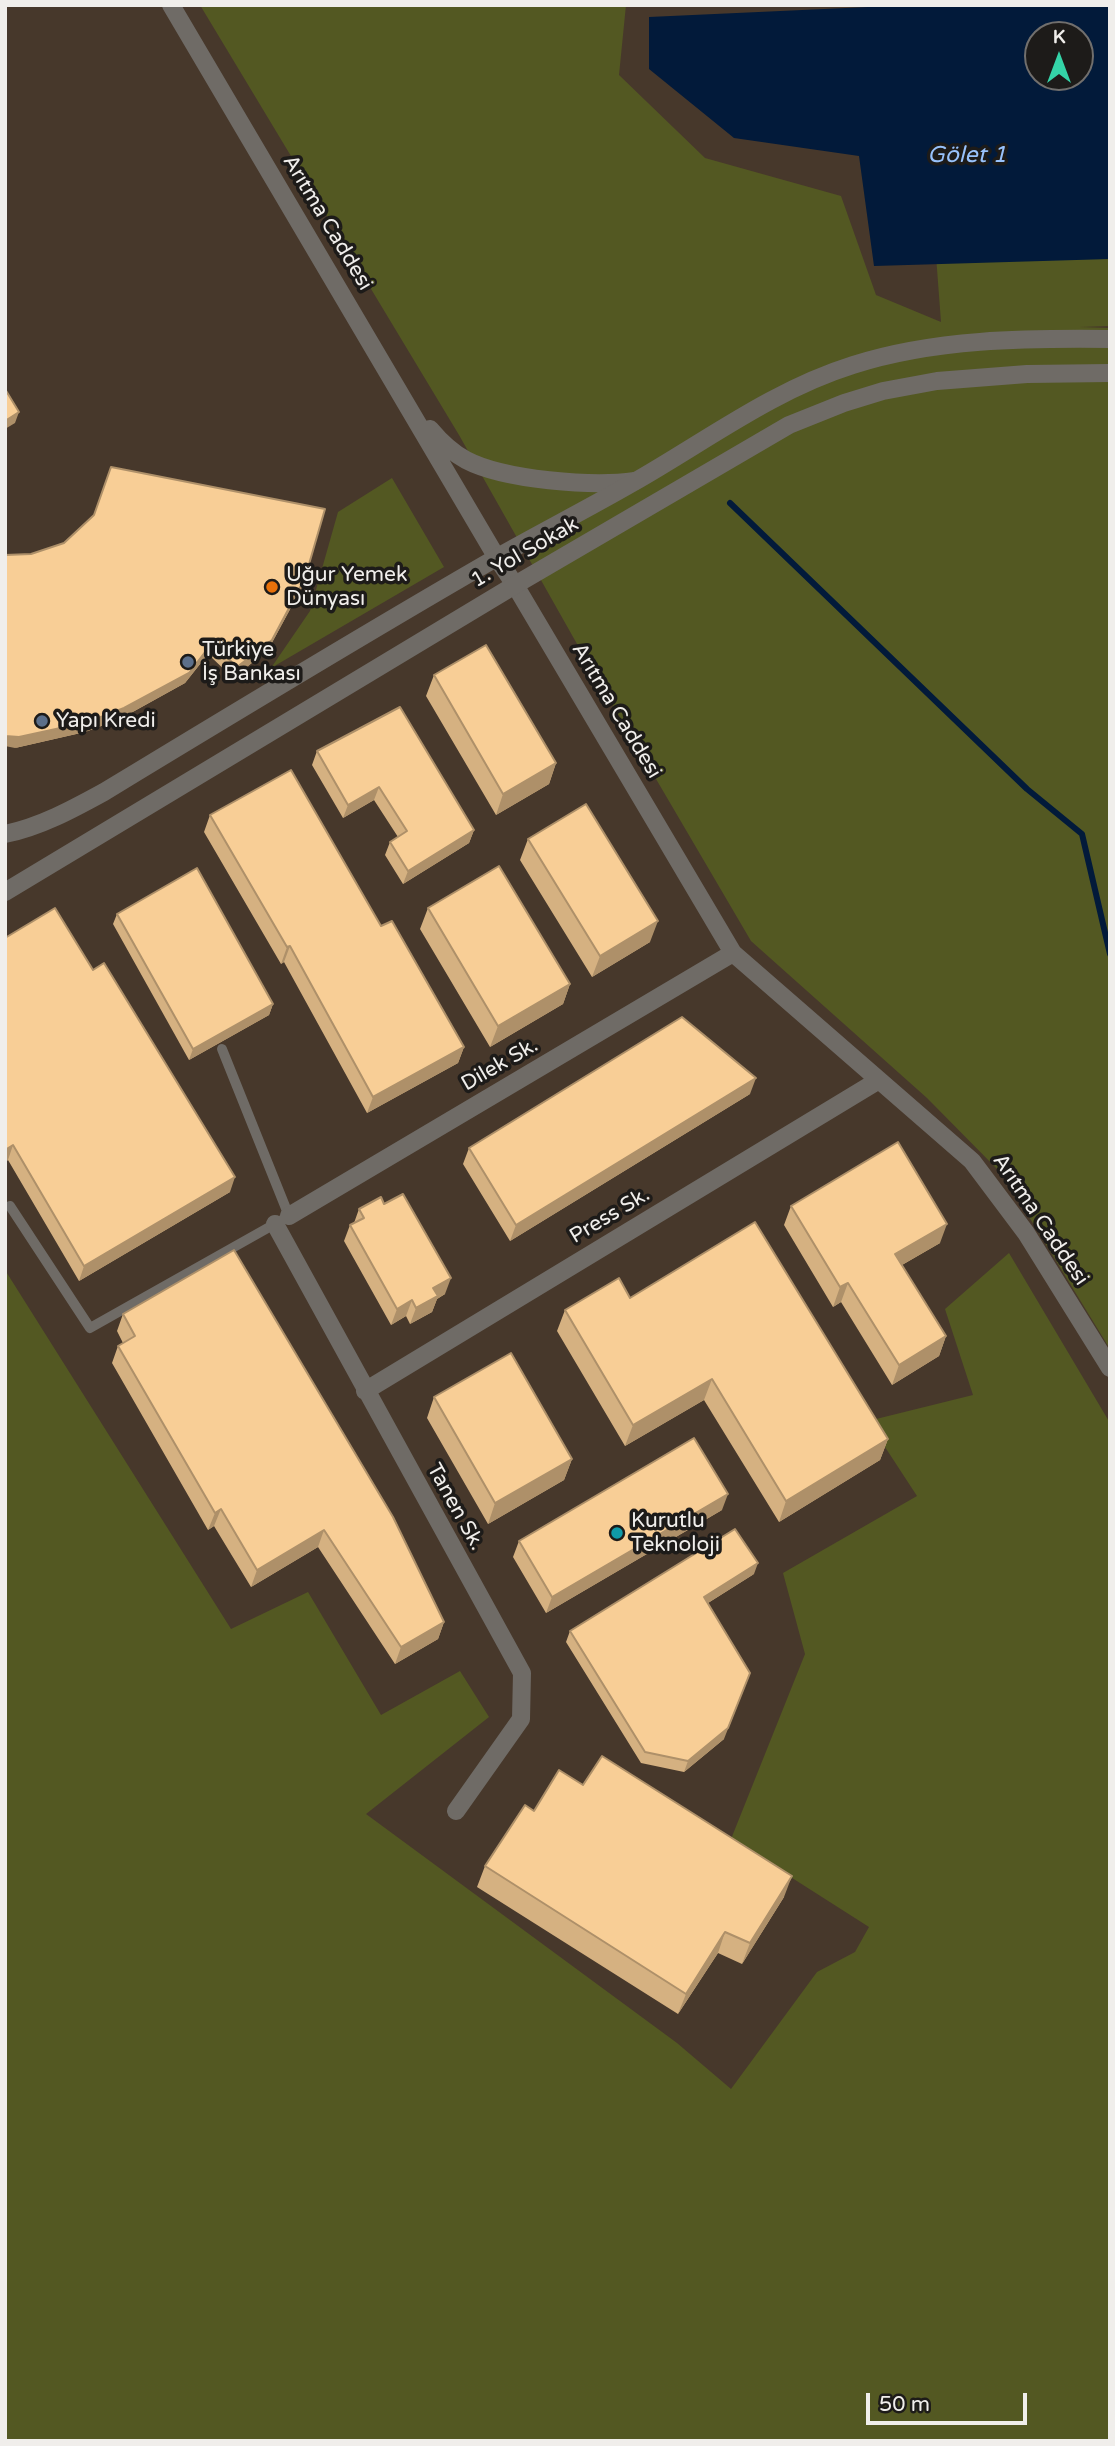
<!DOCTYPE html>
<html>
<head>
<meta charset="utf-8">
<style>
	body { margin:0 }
	#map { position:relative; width:1115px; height:2446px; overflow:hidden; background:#37332e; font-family:"Varela Round",sans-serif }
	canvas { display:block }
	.frame { position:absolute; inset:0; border:7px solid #f0eeeb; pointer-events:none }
	.north { position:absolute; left:1024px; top:21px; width:70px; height:70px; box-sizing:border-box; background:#1d1b19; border:2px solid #716f6d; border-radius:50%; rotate:0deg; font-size:19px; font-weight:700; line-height:28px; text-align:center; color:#f0eeeb }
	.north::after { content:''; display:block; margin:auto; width:24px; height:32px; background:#34d4a8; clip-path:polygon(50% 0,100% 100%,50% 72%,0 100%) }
	.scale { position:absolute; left:866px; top:2393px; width:161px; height:32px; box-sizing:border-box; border:4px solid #f0eeeb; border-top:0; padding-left:9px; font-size:21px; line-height:24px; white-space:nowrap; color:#f0eeeb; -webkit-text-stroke:5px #1d1b19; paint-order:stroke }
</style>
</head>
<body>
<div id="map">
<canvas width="1115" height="2446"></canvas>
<div class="frame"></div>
<div class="north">K</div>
<div class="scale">50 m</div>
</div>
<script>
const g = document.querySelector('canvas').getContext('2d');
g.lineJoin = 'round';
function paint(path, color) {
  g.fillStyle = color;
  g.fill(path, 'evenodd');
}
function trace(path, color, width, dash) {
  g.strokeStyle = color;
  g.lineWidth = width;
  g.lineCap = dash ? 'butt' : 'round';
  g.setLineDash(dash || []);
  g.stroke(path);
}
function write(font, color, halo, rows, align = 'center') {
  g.font = font + ' "Varela Round",sans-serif';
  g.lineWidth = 7;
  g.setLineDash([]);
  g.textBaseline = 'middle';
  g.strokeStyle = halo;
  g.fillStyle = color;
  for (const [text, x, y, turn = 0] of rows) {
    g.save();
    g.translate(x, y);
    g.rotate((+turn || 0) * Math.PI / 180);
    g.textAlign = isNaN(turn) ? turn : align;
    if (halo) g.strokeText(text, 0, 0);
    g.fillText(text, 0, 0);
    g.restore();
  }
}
const industrial = new Path2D(`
	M5,5H1110V2441H5ZM1038,35H1080V77H1038Z`);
const green = new Path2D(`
	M200,5H626L619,75L705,158L841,196L876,295L941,322L934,229L1110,238V326L1080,327L1110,328V1349L1004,1176L927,1098L751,941L581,651L459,435Z
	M392,478L444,567L271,668L310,611L338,512Z
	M1009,1253L1110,1423V2441H5V1270L231,1629L308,1592L381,1715L460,1671L489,1717L366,1814L677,2043L731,2089L817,1972L855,1952L869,1927L731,1839L805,1654L783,1573L917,1496L868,1421L973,1395L945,1309Z`);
const water = new Path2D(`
	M912,5H1110V259L874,266L859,156L734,138L649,69V17ZM1038,35H1080V77H1038Z`);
const stream = new Path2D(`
	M730,503L1027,789L1082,834L1110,954`);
const service = new Path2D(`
	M10,1206L90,1328L289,1216L222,1049`);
const minor = new Path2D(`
	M171,5L497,558L515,585L733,953L972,1161L1026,1233L1110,1368
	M430,429C440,441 451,452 466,460C504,480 593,487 635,481
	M289,1216L733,953
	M275,1224L522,1673L521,1719L456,1811
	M365,1391L879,1080`);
const secondary = new Path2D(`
	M5,834C40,827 73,809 104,792C234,713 364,634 496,558C542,532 589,508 634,482C706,441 773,390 853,365C934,339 1025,338 1110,339
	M5,892L515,585L789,425L844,403L883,391L937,381L1027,374L1110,373`);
const wall = new Path2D(`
	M305,578L301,589L268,650L233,678L208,654L185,683L120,719L85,732L15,748Z
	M434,675L556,763L549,784L496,815L426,696Z
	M317,751L474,830L469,843L403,884L385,855L390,842L398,837L374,800L343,818L312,765Z
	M210,815L381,926L464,1047L458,1063L367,1113L284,962L281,964L204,832Z
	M528,839L650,942L592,977L520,860Z
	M428,908L570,984L563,1004L490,1047L420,929Z
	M117,914L273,1004L269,1015L189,1060L113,924Z
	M5,938L230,1192L79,1281L8,1160L5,1162Z
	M750,1094L510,1241L463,1164L469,1148Z
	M384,1204L445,1294L437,1299L432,1312L410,1324L406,1316L391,1325L344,1241L350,1225L354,1223L359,1209Z
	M791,1206L940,1243L902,1265L946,1336L939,1356L892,1385L841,1302L833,1307L784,1225Z
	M630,1298L888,1439L880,1460L779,1522L704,1400L625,1446L557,1331L565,1310Z
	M123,1314L444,1622L438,1639L395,1664L318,1547L251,1587L214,1526L208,1530L112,1363L118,1346L123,1343L117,1331Z
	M434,1397L572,1459L564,1480L488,1524L427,1418Z
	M722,1510L546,1613L513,1557L519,1541Z
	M754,1574L708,1603L724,1739L684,1772L641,1763L566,1642L570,1631Z
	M583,1785L784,1897L742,1964L718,1953L678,2014L477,1887L485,1866L534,1811Z`);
const shadedWall = new Path2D(`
	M19,412L15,423L5,429V421Z
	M305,578L301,589L268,650L233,678L237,667Z
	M212,643L208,654L185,683L120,719L85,732L15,748L5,746V736Z
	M556,763L549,784L496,815L503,794Z
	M379,787L374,800L343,818L348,805Z
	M474,830L469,843L403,884L408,871Z
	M658,921L650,942L592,977L600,956Z
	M290,946L284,962L281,964L287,947Z
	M570,984L563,1004L490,1047L498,1026Z
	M273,1004L269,1015L189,1060L193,1049Z
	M464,1047L458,1063L367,1113L373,1097Z
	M756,1078L750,1094L510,1241L516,1225Z
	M13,1145L8,1160L5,1162V1150Z
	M235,1177L230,1192L79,1281L84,1266Z
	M947,1224L940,1243L888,1273L895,1254Z
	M451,1278L445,1294L437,1299L432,1312L410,1324L416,1308L433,1288Z
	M848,1283L841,1302L833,1307L840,1287Z
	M412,1300L406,1316L391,1325L397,1309Z
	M946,1336L939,1356L892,1385L899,1365Z
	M712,1379L704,1400L625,1446L633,1425Z
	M888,1439L880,1460L779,1522L786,1501Z
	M572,1459L564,1480L488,1524L495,1503Z
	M728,1494L722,1510L546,1613L552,1597Z
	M221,1509L214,1526L208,1530L215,1513Z
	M324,1530L318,1547L251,1587L257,1570Z
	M758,1563L754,1574L700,1608L704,1597Z
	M444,1622L438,1639L395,1664L401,1647Z
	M750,1673L724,1739L684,1772L688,1761Z
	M792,1876L784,1897L742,1964L750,1943Z
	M725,1932L718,1953L678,2014L686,1994Z`);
const building = new Path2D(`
	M5,389L19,412L5,421Z
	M111,467L325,509L305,578L272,640L237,667L212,643L189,673L124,708L88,722L19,737L5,736V555L31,554L64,543L94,515Z
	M486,645L556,763L503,794L434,675Z
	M400,707L474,830L408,871L390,842L407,831L379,787L348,805L317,751Z
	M291,770L381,926L392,921L464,1047L373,1097L290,946L287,947L210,815Z
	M586,804L658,921L600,956L528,839Z
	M499,866L570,984L498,1026L428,908Z
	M197,868L273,1004L193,1049L117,914Z
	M55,908L93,970L104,963L235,1177L84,1266L13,1145L5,1150V938Z
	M682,1017L756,1078L516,1225L469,1148Z
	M898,1142L947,1224L895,1254L946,1336L899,1365L848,1283L840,1287L791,1206Z
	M403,1194L451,1278L433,1288L438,1296L416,1308L412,1300L397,1309L350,1225L364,1218L359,1209L381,1197L384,1204Z
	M755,1222L888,1439L786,1501L712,1379L633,1425L565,1310L619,1278L630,1298Z
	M234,1250L393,1517L444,1622L401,1647L324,1530L257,1570L221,1509L215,1513L118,1346L135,1336L123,1314Z
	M511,1353L572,1459L495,1503L434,1397Z
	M694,1438L728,1494L552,1597L519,1541Z
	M735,1529L758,1563L704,1597L750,1673L728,1728L688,1761L645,1752L570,1631Z
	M602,1756L792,1876L750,1943L725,1932L686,1994L485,1866L525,1805L534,1811L559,1770L583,1785Z`);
const markers = [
	[272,587,7,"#e8710a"],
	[188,662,7,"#5c6f8a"],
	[42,721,7,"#5c6f8a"],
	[617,1533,7,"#0f9aa8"]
];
const streetNames = [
	["Arıtma Caddesi",327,223,59],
	["1. Yol Sokak",525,553,-30],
	["Arıtma Caddesi",616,711,59],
	["Dilek Sk.",500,1065,-30],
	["Press Sk.",610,1216,-31],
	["Arıtma Caddesi",1040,1220,56],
	["Tanen Sk.",455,1507,61]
];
const poiNames = [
	["Uğur Yemek",286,575],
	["Dünyası",286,599],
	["Türkiye",202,650],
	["İş Bankası",202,674],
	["Yapı Kredi",56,721],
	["Kurutlu",631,1521],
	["Teknoloji",631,1545]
];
const waterNames = [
	["Gölet 1",967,156]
];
paint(industrial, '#47382b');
paint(green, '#535822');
paint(water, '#021a3a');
trace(stream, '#021a3a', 6);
trace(service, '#6f6b66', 10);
trace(minor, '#6f6b66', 18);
trace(secondary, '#6f6b66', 18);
paint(wall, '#d5b181');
paint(shadedWall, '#ae9069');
paint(building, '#f8ce96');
trace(building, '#ae9069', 2);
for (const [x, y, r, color] of markers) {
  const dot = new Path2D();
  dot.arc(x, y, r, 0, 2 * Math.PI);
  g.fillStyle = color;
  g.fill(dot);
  trace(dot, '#1d1b19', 2.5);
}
write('21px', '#f0eeeb', '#1d1b19', streetNames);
write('21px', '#f0eeeb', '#1d1b19', poiNames, 'left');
write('italic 23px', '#98c2fb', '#1d1b19', waterNames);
</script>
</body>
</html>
